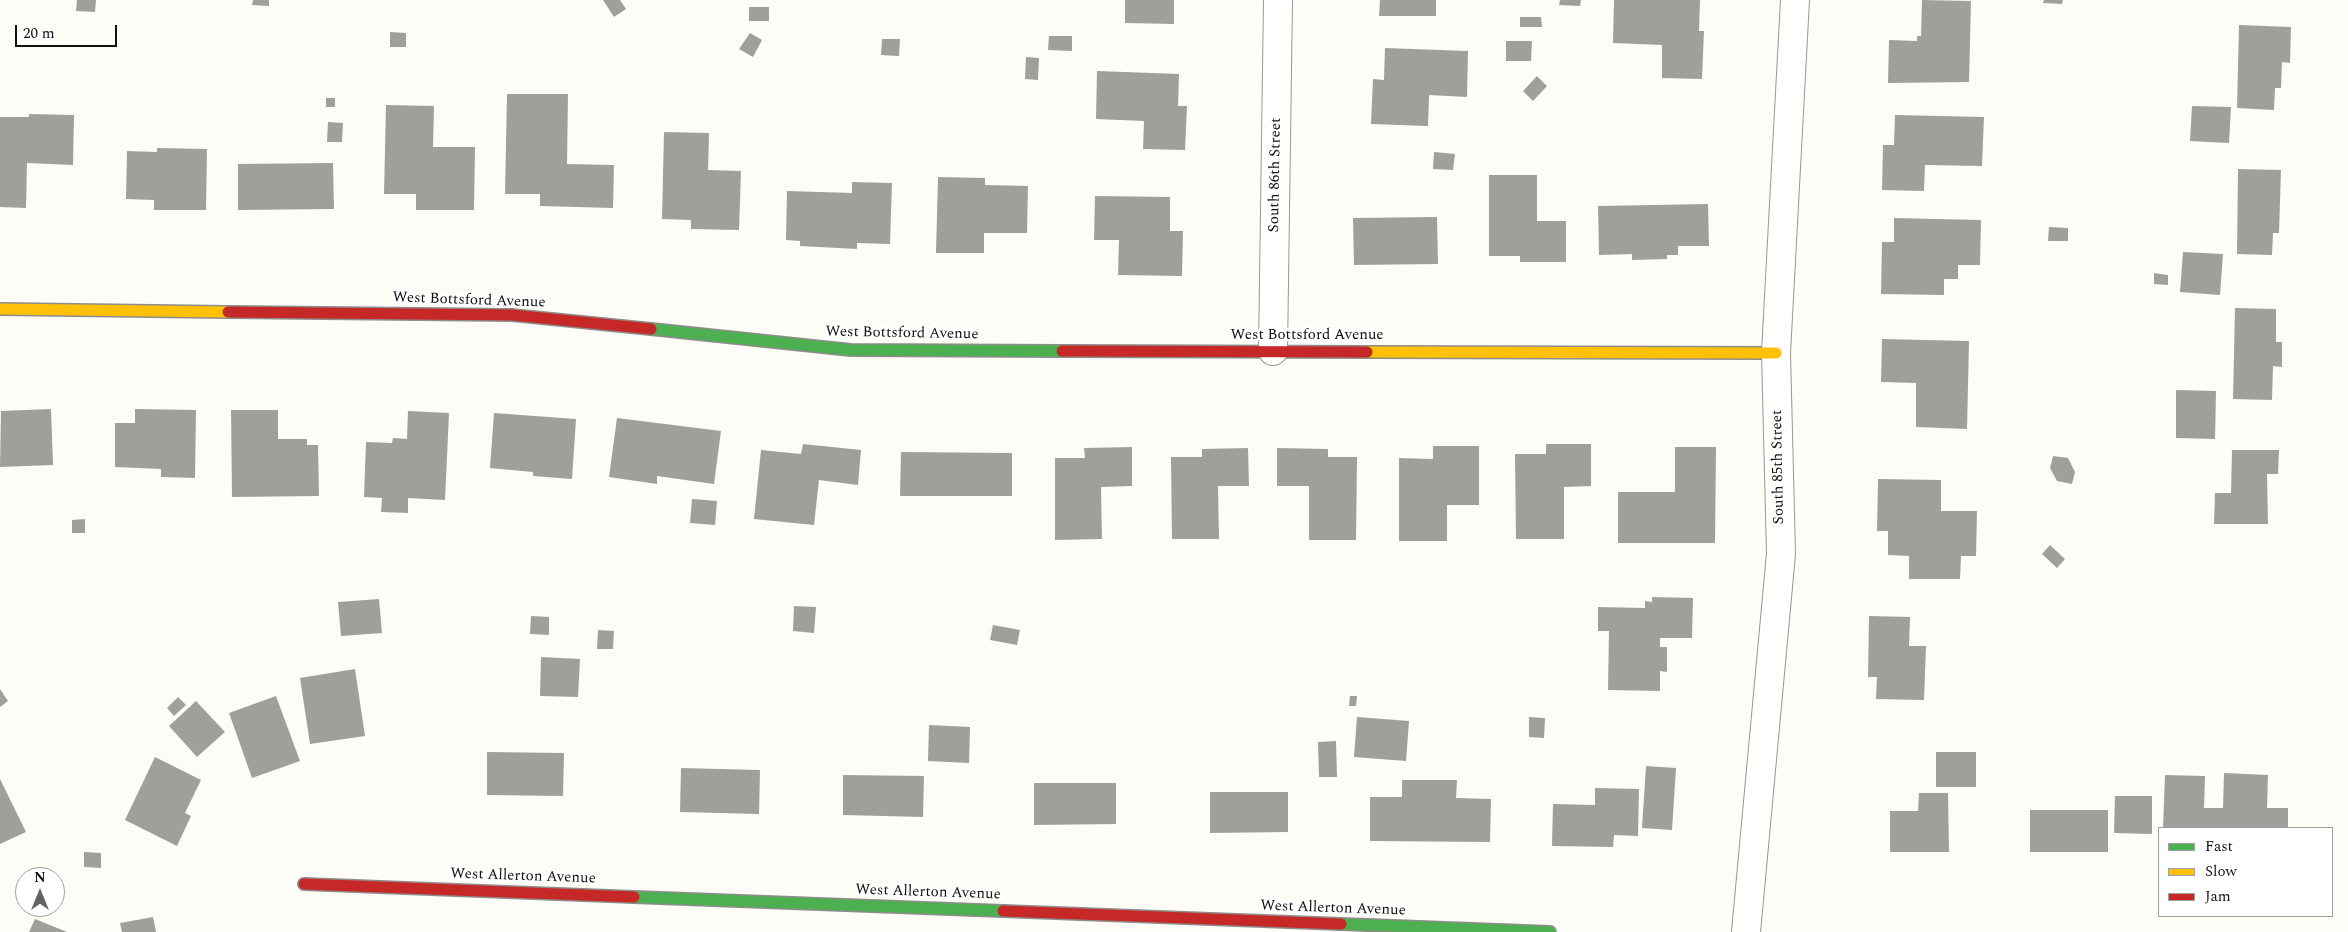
<!DOCTYPE html>
<html>
<head>
<meta charset="utf-8">
<style>
	body { margin:0 }
	#map { position:relative; width:2348px; height:932px; overflow:hidden; background:#fdfcf7; font-family:Spectral,serif }
	canvas { display:block }
	.legend { position:absolute; left:2158px; top:827px; width:175px; height:90px; box-sizing:border-box; background:#fff; border:1px solid #a0a0a0; margin:0; padding:6px 9px; list-style:none; font-size:15px; color:#111 }
	.legend li { display:flex; align-items:center; gap:10px; height:25px }
	.legend b { width:25px; border:1px solid #a0a0a0 }
	.north { position:absolute; left:15px; top:867px; width:50px; height:50px; box-sizing:border-box; background:#fff; border:1px solid #a0a0a0; border-radius:50%; rotate:0deg; font-size:14px; font-weight:700; line-height:20px; text-align:center; color:#111 }
	.north::after { content:''; display:block; margin:auto; width:18px; height:22px; background:#646362; clip-path:polygon(50% 0,100% 100%,50% 72%,0 100%) }
	.scale { position:absolute; left:15px; top:25px; width:102px; height:22px; box-sizing:border-box; border:2px solid #111; border-top:0; padding-left:6px; font-size:15px; line-height:18px; white-space:nowrap; color:#111; -webkit-text-stroke:4px #fff; paint-order:stroke }
</style>
</head>
<body>
<div id="map">
<canvas width="2348" height="932"></canvas>
<ul class="legend">
<li><b style="height:6px;background:#4caf50"></b>Fast</li>
<li><b style="height:6px;background:#ffc107"></b>Slow</li>
<li><b style="height:6px;background:#c62828"></b>Jam</li>
</ul>
<div class="north">N</div>
<div class="scale">20 m</div>
</div>
<script>
const g = document.querySelector('canvas').getContext('2d');
g.lineJoin = 'round';
function paint(path, color) {
  g.fillStyle = color;
  g.fill(path, 'evenodd');
}
function trace(path, color, width, dash) {
  g.strokeStyle = color;
  g.lineWidth = width;
  g.lineCap = dash ? 'butt' : 'round';
  g.setLineDash(dash || []);
  g.stroke(path);
}
function write(font, color, halo, rows, align = 'center') {
  g.font = font + ' Spectral,serif';
  g.lineWidth = 5;
  g.setLineDash([]);
  g.textBaseline = 'middle';
  g.strokeStyle = halo;
  g.fillStyle = color;
  for (const [text, x, y, turn = 0] of rows) {
    g.save();
    g.translate(x, y);
    g.rotate((+turn || 0) * Math.PI / 180);
    g.textAlign = isNaN(turn) ? turn : align;
    if (halo) g.strokeText(text, 0, 0);
    g.fillText(text, 0, 0);
    g.restore();
  }
}
const building = new Path2D(`
	M77,0H96L95,12L76,11Z
	M253,0H269V6L252,5Z
	M603,0H620L626,9L614,17Z
	M1125,0H1174V24L1125,23Z
	M1380,0H1436V16H1379Z
	M1560,0H1581L1580,6L1559,5Z
	M1614,0H1700L1699,31H1704L1702,79L1662,78V45L1613,43Z
	M1922,0L1971,1L1969,82L1888,83L1889,40L1917,41V36H1921Z
	M2044,0H2063L2062,4L2043,3Z
	M749,7H769V21H749Z
	M1520,17H1541L1542,27H1520Z
	M2239,25L2291,27L2290,63L2282,62L2281,88H2275L2274,110L2237,108Z
	M390,32L406,33V47H390Z
	M750,33L762,40L753,57L739,49Z
	M1049,36H1072V51L1048,50Z
	M882,39H900L899,56L881,55Z
	M1506,41H1532L1531,61H1506Z
	M1385,48L1468,51L1467,97L1429,95L1428,126L1371,124L1373,79L1384,80Z
	M1026,57L1039,58L1038,80L1025,79Z
	M1097,71L1179,74L1178,106H1187L1185,150L1143,149L1144,121L1096,119Z
	M1537,76L1547,86L1533,101L1523,91Z
	M507,94H568L567,164L614,165L613,208L540,206V194H505Z
	M326,98H335V107H326Z
	M386,105L434,106L433,147H475L474,210H416V194H384Z
	M2192,106L2231,107L2229,143L2190,141Z
	M29,114L74,115L73,165L27,163L26,208L0,207V117H29Z
	M1895,115L1984,117L1982,166L1925,165L1924,191L1882,190L1883,145H1894Z
	M328,122L343,123L342,142H327Z
	M664,132L709,133L708,170L741,171L739,230L691,229V220L662,219Z
	M157,148L207,149L206,210H154V200L126,199L127,151L157,152Z
	M1434,152L1455,154L1453,170L1433,169Z
	M333,163L334,209L238,210V164Z
	M2238,169L2281,170L2279,233H2273L2272,255L2237,254Z
	M1489,175H1537V221H1566V262H1520V256H1489Z
	M938,177L985,178V185L1028,186L1027,233H984V253H936Z
	M852,182L892,183L890,244L857,243V249L800,246V241L786,240L787,191L852,193Z
	M1095,196L1170,197V231H1183L1182,276L1118,275L1119,240H1094Z
	M1708,204L1709,246H1678V255H1667V259L1632,260V254L1599,255L1598,206Z
	M1437,217L1438,264L1354,265L1353,218Z
	M1894,218L1981,220L1980,265H1958V279H1944V295L1881,294L1882,242H1894Z
	M2049,227L2068,228V241H2048Z
	M2183,252L2223,254L2220,295L2180,292Z
	M2154,273L2168,275V285L2154,284Z
	M2235,308L2276,309V342H2282V367L2273,366L2272,400L2233,399Z
	M1882,339L1969,341L1967,429L1916,427V383L1881,382Z
	M2176,390L2216,391L2215,439L2176,438Z
	M51,409L53,465L0,467L1,411Z
	M135,409L196,410L195,478L161,477V469L115,467V423H135Z
	M231,410H278V439H307V445H318L319,496L232,497Z
	M408,411L449,413L445,500L408,498V513L381,512L382,498L364,497L366,442L392,443L393,438L407,439Z
	M494,413L576,419L572,479L533,476V472L490,468Z
	M617,418L721,431L714,484L657,476V484L609,477Z
	M803,444L861,450L858,485L819,480L814,525L754,519L761,450L801,454Z
	M1546,444H1591V486L1564,487V539H1516L1515,454H1546Z
	M1433,446H1479V505H1447V541H1399V458L1433,459Z
	M1132,447V486L1101,487L1102,539L1055,540V458H1085L1084,448Z
	M1675,447H1716L1715,543H1618V492H1675Z
	M1248,448L1249,486H1218L1219,539H1172L1171,457H1202V449Z
	M1277,448L1328,449V457H1357L1356,540H1309V486H1277Z
	M2232,450H2279L2278,474H2267L2268,524H2214L2215,493H2231Z
	M901,452L1012,453V496H900Z
	M2053,456L2068,458L2075,472L2072,484L2057,481L2050,468Z
	M1878,479L1941,480V511H1977L1976,556H1961L1960,579H1909V556L1888,555V531H1877Z
	M692,499L717,501L715,525L690,523Z
	M85,519V533H72V520Z
	M2050,545L2065,559L2057,568L2042,554Z
	M1652,597L1693,598L1692,638H1660V647H1667V672L1660,671V691L1608,690L1609,631H1598V607L1645,608V601L1652,602Z
	M379,599L382,633L341,636L338,602Z
	M794,606L816,607L814,633L793,631Z
	M531,616L549,617V635L530,634Z
	M1869,616L1910,617L1909,646H1926L1924,700L1876,699L1877,677H1868Z
	M993,625L1020,630L1017,645L990,640Z
	M598,630L614,631L613,649H597Z
	M541,657L580,659L578,697L540,696Z
	M355,669L365,736L310,744L300,678Z
	M0,689L8,701L0,707Z
	M276,696L300,761L252,778L229,713Z
	M1350,696H1357L1356,706H1349Z
	M178,697L186,705L174,716L167,708Z
	M196,701L225,732L197,757L169,726Z
	M1357,717L1409,721L1406,761L1354,757Z
	M1529,717L1545,718L1544,738L1529,737Z
	M929,725L970,727L969,763L928,761Z
	M1336,741L1337,777H1319L1318,742Z
	M487,752L564,753L563,796L487,795Z
	M1936,752H1976V787H1936Z
	M155,757L201,780L185,813L191,816L177,846L125,820Z
	M1646,766L1676,768L1672,830L1642,828Z
	M681,768L760,770L759,814L680,812Z
	M2224,773L2268,775L2267,808H2288V828H2163L2165,775L2205,776L2204,808H2223Z
	M843,775L924,776L923,817L843,815Z
	M0,779L26,832L0,844Z
	M1402,780H1457L1456,798L1491,799L1490,842L1370,841V797H1402Z
	M1034,783H1116V824L1034,825Z
	M1595,788L1639,789L1638,836L1614,835L1613,847L1552,846L1553,804L1595,805Z
	M1210,792H1288V832L1210,833Z
	M1919,793H1948L1949,852H1890V811H1918Z
	M2115,796H2152V834L2114,833Z
	M2030,810H2108V852H2030Z
	M84,852L101,853V868L84,867Z
	M36,907H49L48,914L35,911Z
	M153,917L156,932H122L120,923Z
	M35,919L67,932H29Z`);
const street = new Path2D(`
	M1273,351L1278,0
	M1746,932L1781,554L1776,353L1795,0`);
const fast = new Path2D(`
	M651,329L851,350L1062,351
	M634,897L1003,911
	M1341,924L1550,932`);
const slow = new Path2D(`
	M0,309L228,312
	M1367,352L1776,353`);
const jam = new Path2D(`
	M228,312L512,315L651,329
	M1062,351L1367,352
	M304,884L634,897
	M1003,911L1341,924`);
const streetNames = [
	["South 86th Street",1276,175,-89],
	["West Bottsford Avenue",469,301,2],
	["West Bottsford Avenue",902,334,1],
	["West Bottsford Avenue",1307,336],
	["South 85th Street",1779,467,-91],
	["West Allerton Avenue",523,877,2],
	["West Allerton Avenue",928,893,2],
	["West Allerton Avenue",1333,909,2]
];
paint(building, '#a19f9c');
trace(street, '#979795', 30);
trace(fast, '#8e8d8b', 14);
trace(slow, '#8e8d8b', 14);
trace(jam, '#8e8d8b', 14);
trace(street, '#fffffe', 28);
trace(fast, '#4caf50', 11);
trace(slow, '#ffc107', 11);
trace(jam, '#c62828', 11);
write('15px', '#111', '#fff', streetNames);
</script>
</body>
</html>
